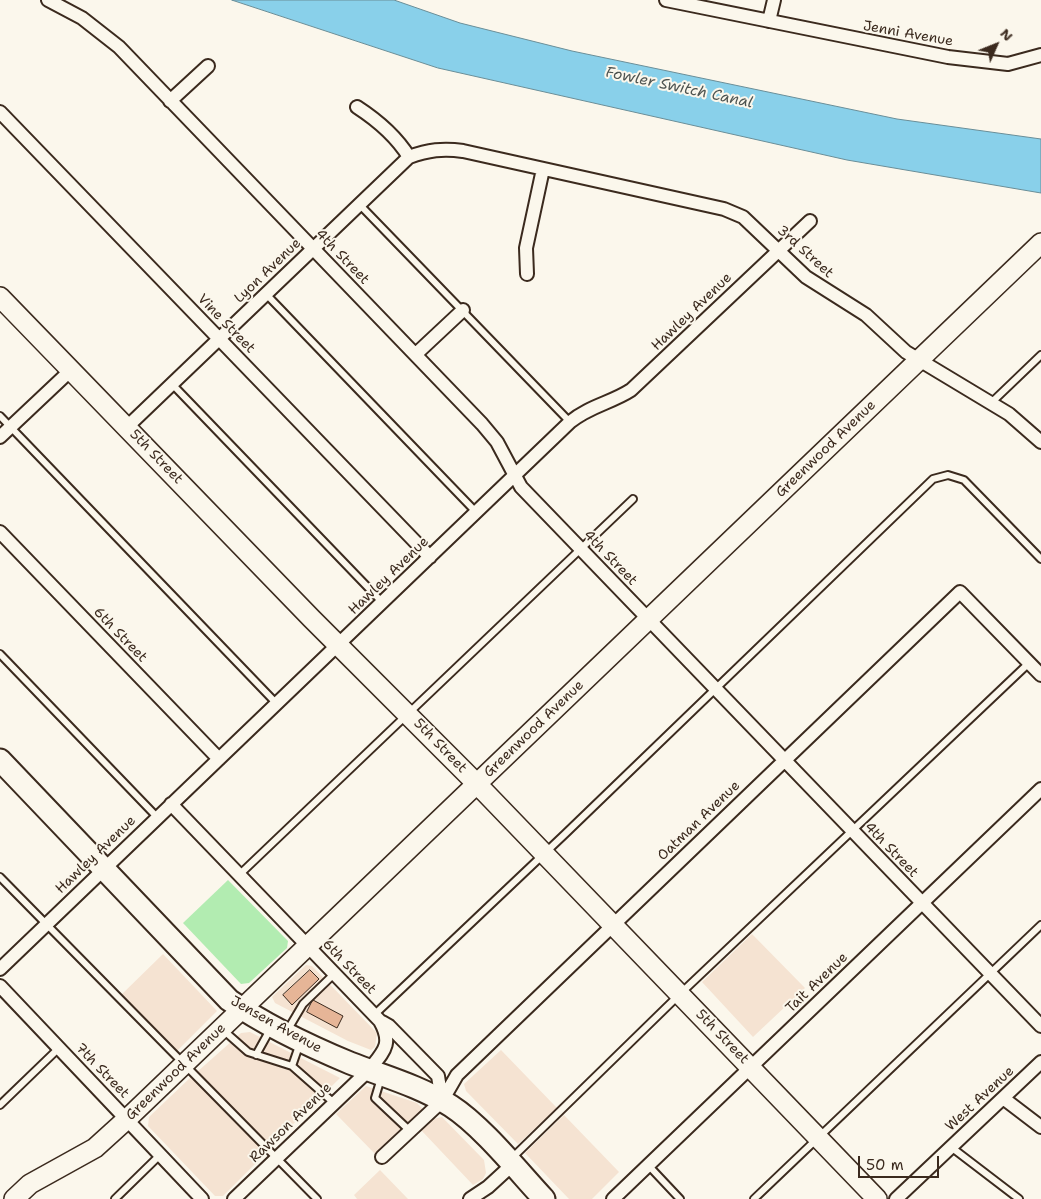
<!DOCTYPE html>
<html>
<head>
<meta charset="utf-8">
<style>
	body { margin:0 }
	#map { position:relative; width:1041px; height:1199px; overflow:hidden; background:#fbf7ec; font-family:"Shantell Sans",sans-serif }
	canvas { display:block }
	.north { position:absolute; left:971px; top:20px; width:50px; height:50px; -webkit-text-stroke:4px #fbf7ec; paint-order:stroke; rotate:46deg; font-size:14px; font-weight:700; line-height:20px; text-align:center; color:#3b2a1e }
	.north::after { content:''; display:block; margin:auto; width:18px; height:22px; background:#3b2a1e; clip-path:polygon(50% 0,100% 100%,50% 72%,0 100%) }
	.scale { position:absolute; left:858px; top:1156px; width:81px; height:22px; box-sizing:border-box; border:2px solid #3b2a1e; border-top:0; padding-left:6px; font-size:15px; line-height:18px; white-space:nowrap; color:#3b2a1e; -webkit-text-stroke:4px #fbf7ec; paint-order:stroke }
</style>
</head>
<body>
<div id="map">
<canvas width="1041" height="1199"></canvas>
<div class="north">N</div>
<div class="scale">50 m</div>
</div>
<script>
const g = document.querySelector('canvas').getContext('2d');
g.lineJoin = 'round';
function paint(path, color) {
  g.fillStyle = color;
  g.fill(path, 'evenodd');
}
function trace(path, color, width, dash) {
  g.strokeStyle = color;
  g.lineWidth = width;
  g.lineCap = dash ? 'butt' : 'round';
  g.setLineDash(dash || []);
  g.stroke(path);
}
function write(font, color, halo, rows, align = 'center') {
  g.font = font + ' "Shantell Sans",sans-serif';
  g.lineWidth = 4;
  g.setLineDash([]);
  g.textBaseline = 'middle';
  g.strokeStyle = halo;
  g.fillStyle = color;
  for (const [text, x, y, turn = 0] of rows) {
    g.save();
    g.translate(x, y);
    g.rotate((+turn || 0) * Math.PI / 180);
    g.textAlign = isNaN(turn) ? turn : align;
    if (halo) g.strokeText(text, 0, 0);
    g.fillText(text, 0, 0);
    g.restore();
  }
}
const built = new Path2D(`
	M752,934L805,988L753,1037L702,982Z
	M163,954L217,1011L175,1053L120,996Z
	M306,965L312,966L377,1033L375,1047L371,1050L348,1041L275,1003L272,997Z
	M250,1032L340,1078L271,1146L197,1072L241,1033Z
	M501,1050L557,1108L518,1144L466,1091L464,1084Z
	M192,1076L266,1153L223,1196H215L148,1126L149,1117Z
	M366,1086L417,1103L423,1109L377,1156L336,1114Z
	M564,1115L619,1172L592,1199H569L525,1153Z
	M442,1117L484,1160L486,1173L483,1179L473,1185L421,1130L433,1119Z
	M380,1170L408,1199H357L354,1195Z`);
const green = new Path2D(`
	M228,880L288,941L287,948L249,983L241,984L183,923Z`);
const water = new Path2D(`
	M232,0H394L460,23L572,51L897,119L1041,139V193L847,160L438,68Z`);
const building = new Path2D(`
	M310,970L319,979L292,1005L283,995Z
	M313,1000L343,1016L337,1028L307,1012Z`);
const lane = new Path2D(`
	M359,204L570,422
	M266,294L476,512
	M172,384L382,602
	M991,403L1041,355
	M0,416L277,704
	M0,654L157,817
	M239,875L633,499
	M0,877L317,1199
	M374,1015L565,834L933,479L948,475L964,480L1041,559
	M222,1029L248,1052L292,1066L334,1103
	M287,1031L303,1004L334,974
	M256,1055L271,1028
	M292,1066L300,1043
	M381,1078L375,1098L410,1131
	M0,1105L59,1048
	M951,1147L1019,1199
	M512,1158L680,994L1029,663
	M648,1165L680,1199
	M115,1199L160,1155
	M754,1199L1041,925`);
const street = new Path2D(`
	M48,0L82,18L119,47L482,424L497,442L521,487L1041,1026
	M666,0L948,57L1008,64L1041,55
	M769,21L774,0
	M170,101L208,66
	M357,107C377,120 396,136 409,157C428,150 443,148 463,151L724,209L743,217L806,277L866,315L906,352L1009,414L1041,442
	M0,112L430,557
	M527,274L526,248L543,169
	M416,354L463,310
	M127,427L409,157
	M0,437L71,370
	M0,532L219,759
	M171,804L380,1021C393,1044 384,1051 369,1070L234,1199
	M0,969L570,422C589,406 611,403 631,390L810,221
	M0,986L202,1199
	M382,1022L389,1026L438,1076L442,1101
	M1003,1098L1041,1127
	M382,1157L442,1101L457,1075L960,592L1041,675
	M470,1199L488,1187L512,1165
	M613,1199L1041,789
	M896,1199L1041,1062`);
const secondary = new Path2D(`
	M0,297L312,619L477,784L877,1199
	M14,1199L30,1184L95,1148L127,1119L1041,243`);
const primary = new Path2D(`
	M0,760L229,1000C265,1025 309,1046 350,1063C383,1076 420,1086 451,1106C482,1126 518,1171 544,1199`);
const streetNames = [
	["Jenni Avenue",908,34,10],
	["3rd Street",805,252,42],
	["4th Street",342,257,46],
	["Lyon Avenue",268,271,-44],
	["Hawley Avenue",692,312,-44],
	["Vine Street",226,324,46],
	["Greenwood Avenue",826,449,-44],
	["5th Street",156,457,46],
	["4th Street",610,558,46],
	["Hawley Avenue",389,576,-44],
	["6th Street",120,635,46],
	["Greenwood Avenue",534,729,-44],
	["5th Street",440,746,46],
	["Oatman Avenue",699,821,-44],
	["4th Street",891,850,46],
	["Hawley Avenue",96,855,-44],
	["6th Street",349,967,46],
	["Tait Avenue",817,983,-44],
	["Jensen Avenue",276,1025,29],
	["5th Street",722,1037,46],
	["7th Street",102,1071,46],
	["Greenwood Avenue",176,1072,-44],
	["West Avenue",980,1099,-43],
	["Rawson Avenue",291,1123,-44]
];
const waterNames = [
	["Fowler Switch Canal",679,88,12]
];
paint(built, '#f5e3d2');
paint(green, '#b2ecb1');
paint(water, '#89d0ea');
trace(water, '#6a8e98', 1);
paint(building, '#e6b597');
trace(building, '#3b2a1e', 1);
trace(lane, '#3b2a1e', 10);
trace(street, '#3b2a1e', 16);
trace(secondary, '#3b2a1e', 22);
trace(primary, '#3b2a1e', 25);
trace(lane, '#fbf7ec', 6);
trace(street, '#fbf7ec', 12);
trace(secondary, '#fbf7ec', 19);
trace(primary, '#fbf7ec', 21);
write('14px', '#3b2a1e', '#fbf7ec', streetNames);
write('italic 15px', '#4e5451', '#fbf7ec', waterNames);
</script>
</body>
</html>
